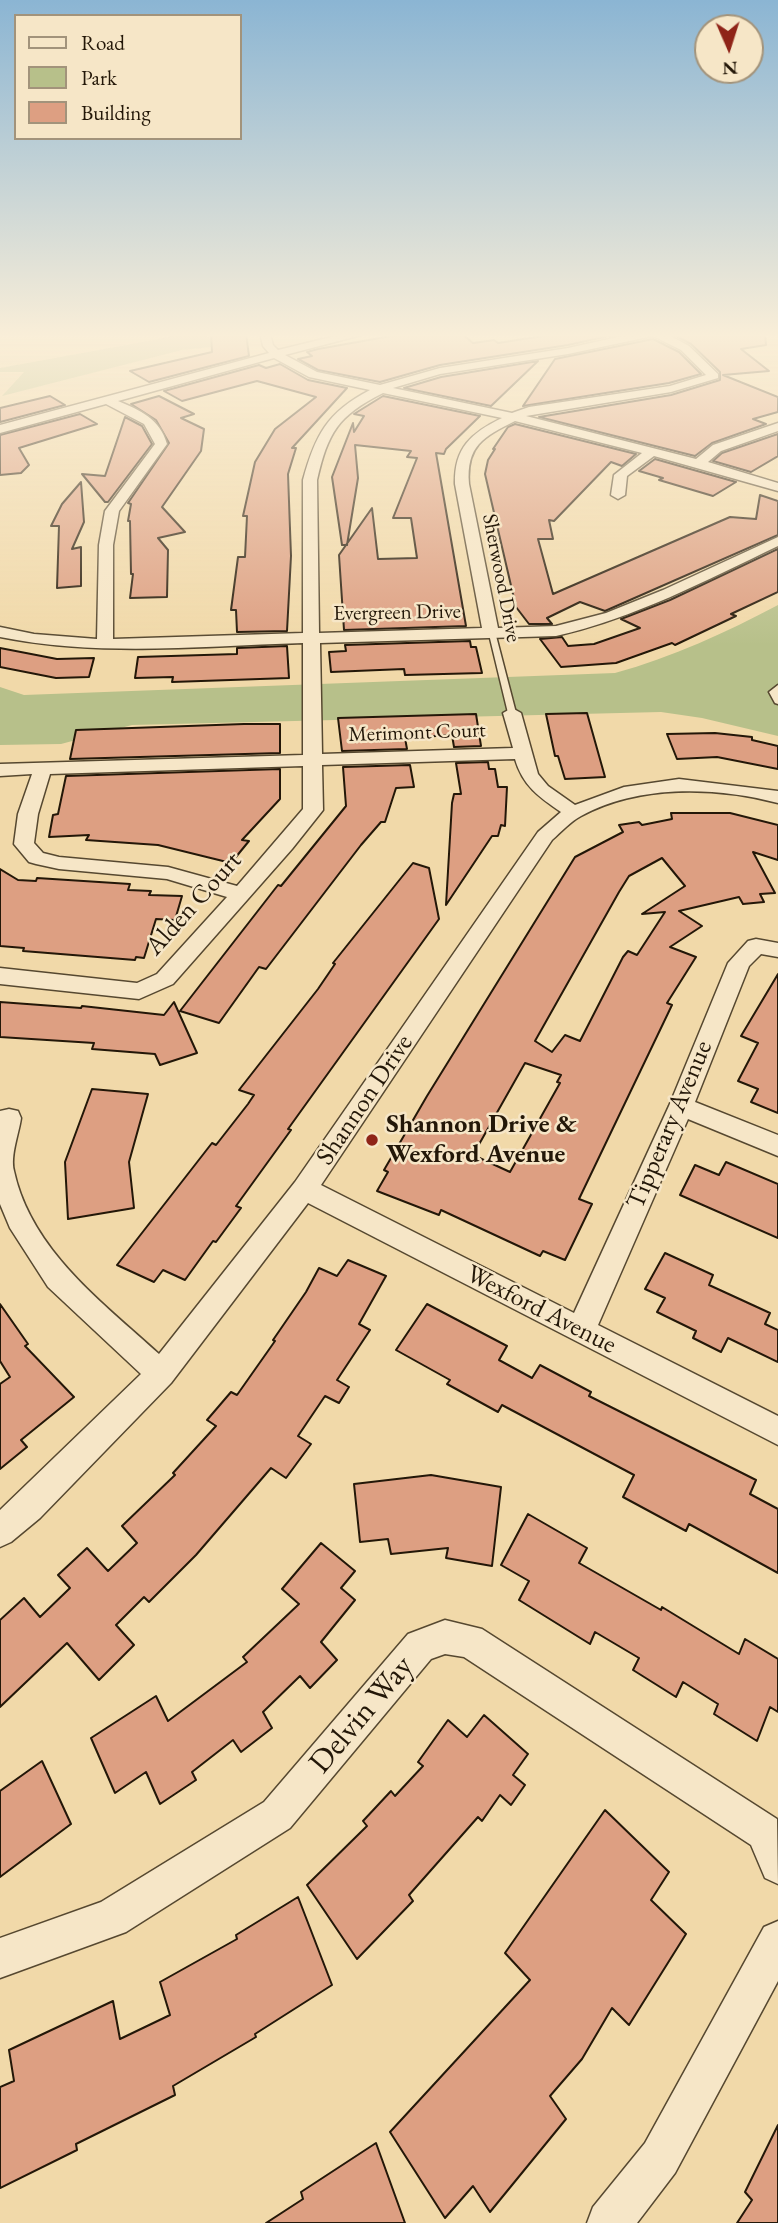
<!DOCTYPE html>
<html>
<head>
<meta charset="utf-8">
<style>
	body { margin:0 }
	#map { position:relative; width:778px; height:2223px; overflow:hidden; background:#f1d9a9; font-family:"EB Garamond",serif }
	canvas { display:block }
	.legend { position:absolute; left:14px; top:14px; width:228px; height:126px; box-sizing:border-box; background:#f6e6c7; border:2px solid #a2937b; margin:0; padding:9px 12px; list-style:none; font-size:21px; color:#231708 }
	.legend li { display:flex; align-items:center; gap:14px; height:35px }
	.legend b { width:35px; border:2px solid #a2937b }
	.north { position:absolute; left:694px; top:14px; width:70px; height:70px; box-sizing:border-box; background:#f6e6c7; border:2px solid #a2937b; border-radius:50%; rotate:177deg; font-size:19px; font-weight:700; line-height:28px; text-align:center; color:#231708 }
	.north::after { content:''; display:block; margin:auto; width:24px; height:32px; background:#8f2418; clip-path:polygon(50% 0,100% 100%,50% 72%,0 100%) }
</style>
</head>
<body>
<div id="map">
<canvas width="778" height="2223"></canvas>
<ul class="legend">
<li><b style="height:9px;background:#f6e6c7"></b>Road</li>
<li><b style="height:19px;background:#b7c08a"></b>Park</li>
<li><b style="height:19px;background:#dd9f82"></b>Building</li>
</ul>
<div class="north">N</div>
</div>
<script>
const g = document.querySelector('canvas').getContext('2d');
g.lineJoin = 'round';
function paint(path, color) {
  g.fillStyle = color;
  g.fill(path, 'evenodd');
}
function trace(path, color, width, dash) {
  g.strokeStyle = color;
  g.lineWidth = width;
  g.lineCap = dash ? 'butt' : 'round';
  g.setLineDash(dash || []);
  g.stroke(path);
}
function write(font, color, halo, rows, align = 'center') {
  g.font = font + ' "EB Garamond",serif';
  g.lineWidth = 5;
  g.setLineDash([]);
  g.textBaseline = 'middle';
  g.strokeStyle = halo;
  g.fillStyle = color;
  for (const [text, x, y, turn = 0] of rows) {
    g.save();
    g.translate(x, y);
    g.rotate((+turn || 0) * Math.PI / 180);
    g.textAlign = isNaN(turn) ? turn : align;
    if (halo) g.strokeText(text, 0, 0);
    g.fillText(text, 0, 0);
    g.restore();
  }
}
const green = new Path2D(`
	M173,333H205L207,337L251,343L182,350L2,396L24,372H0V368L170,337Z
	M778,605V736L702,718L661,712L132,725L61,744L0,745V687L24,695L615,673C673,657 725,633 778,605Z`);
const building = new Path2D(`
	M211,333H246L249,356L149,382L130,371L212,352Z
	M408,333H461L473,343L494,340L498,343L562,333H622L568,345L440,365L380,382L318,370L298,359L312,356L307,352L318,349Z
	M671,333H765L766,345L741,349L769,371L723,375L778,397V412L753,419L766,424L712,443L695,456L539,417L671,395L720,380V372L691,344Z
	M653,339L679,352L701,374L669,383L523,406L555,359Z
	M538,361L491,406L404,388L441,377Z
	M280,364L308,380L347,388L292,448H296L288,474L291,556L287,631L237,632L236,610H231L238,557H245L247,516H243L255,462L275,429L316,397L257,381L182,401L164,391L259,365L266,368Z
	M50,396L65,405L0,422V408Z
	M159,396L194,414L181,418L204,429L201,451L162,507L185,532L158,538L168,550L167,597L130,598L133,574H131L130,521H128L131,504L128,503L169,443L156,420L131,404Z
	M383,396L480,416L446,449L444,454L436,453L466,626L344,630L339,555L372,508L378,559L417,558L411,518H393L417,458L407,457L411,451L355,445L358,478L347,545H342L332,477L353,423L354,432L364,416L354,414Z
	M80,414L97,424L19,448L29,465L21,473L0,475V435Z
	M125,417L142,426L152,444L108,502H105L82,474L105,476Z
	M515,424L636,454L622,466L611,462L554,521L549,520L553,539H538L553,594L730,517L756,519L760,495L778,501V535L605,611L580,602L547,618L552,624H529L516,607L485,474L488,460L495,449H493L508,427Z
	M778,434V456L751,472L713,461L722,453Z
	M655,459L736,482L713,496L659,480L663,478L639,471Z
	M81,482L84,522L72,549L81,547V586L57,588L59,526H51L62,504Z
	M778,549V592L731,614L736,616L675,645L672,643L616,663L561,667L540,639L562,637L568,646L594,644L640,628L621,619L670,600Z
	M470,641L471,647H476L482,673L405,675L404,669L331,672L329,652L346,651L345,645Z
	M287,646L289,678L172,682L173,677L135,678L138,657L237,654V648Z
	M0,648L57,659L94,658L89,677L56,678L0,667Z
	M587,713L605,777L565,779L558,756H555L546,714Z
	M476,714L481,746L454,747L452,735L405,738L407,749L342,751L338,718Z
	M244,724H280V753L70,759L76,730Z
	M715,733L752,737V740L778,746V769L717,757L677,759L667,734Z
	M488,762L489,769H495L498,787H507L505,826L501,825L498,836H492L446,905L452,803L454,794H461L456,763Z
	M410,765L414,787L396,788L385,822H381L361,845L266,969L259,967L219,1023L180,1011L278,885L281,886L346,806L343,767Z
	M280,769V799L242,840L249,841L231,863L158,845L86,840L89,835L49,837L53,815L58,814L66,776Z
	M671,813H730L778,825V860L753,852L775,893L760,894L764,902L743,904L739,897L679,911L702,926L670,947L696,957L667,1003L672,1005L579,1199L592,1204L565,1260L543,1251L540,1256L441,1210L439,1215L377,1191L388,1172L384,1170L427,1096L575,857L623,832L619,825L639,822L642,825L672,819ZM662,858L685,886L642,914L665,912L637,955L628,951L623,957L580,1041L565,1035L552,1052L535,1041L619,892L629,876ZM525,1063L561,1075L557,1082L560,1083L510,1172L473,1155Z
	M413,863L429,868L439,919L288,1129L291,1130L236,1206L241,1208L216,1242L213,1241L185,1280L163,1270L154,1282L117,1265L212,1143L216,1145L248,1104L254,1095L239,1090L318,989L335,964L333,963Z
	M0,869L18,880L36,881L37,878L130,884L128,890L151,891L149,895L182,896L175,920L156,919L144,958L136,957L135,960L23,951L24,948L0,946Z
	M778,974V1113L751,1102L758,1089L738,1081L758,1043L741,1036Z
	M0,1002L81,1008L82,1006L164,1015L174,1002L197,1053L160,1065L155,1054L92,1049L94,1043L0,1037Z
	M92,1089L148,1094L129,1162L134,1208L68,1219L65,1162Z
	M726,1162L778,1184V1238L680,1195L695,1165L719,1175Z
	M665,1253L713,1275L709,1285L770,1313L765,1324L778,1330V1362L728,1338L721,1352L693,1338L696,1331L657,1312L665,1298L645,1289Z
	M348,1260L386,1276L359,1324L370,1330L337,1380L349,1387L339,1403L325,1396L298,1436L311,1444L286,1478L271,1468L196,1555L149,1602L144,1597L116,1625L134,1645L99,1680L67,1643L0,1707V1620L24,1598L40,1617L70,1588L58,1575L87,1548L108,1571L137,1543L122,1526L175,1475L173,1473L216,1426L207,1420L231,1392L237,1395L275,1341L273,1340L306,1292L319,1268L337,1276Z
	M0,1304L28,1344L25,1346L74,1397L21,1440L27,1447L0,1469V1384L10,1377L0,1361Z
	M427,1304L507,1346L499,1360L532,1378L540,1365L591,1392L589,1396L756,1480L750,1494L778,1509V1573L689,1524L686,1531L623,1497L634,1475L502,1405L498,1412L447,1384L450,1380L396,1350Z
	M431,1475L501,1487L492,1566L446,1558L448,1548L391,1554L388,1539L360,1542L354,1484Z
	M528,1514L587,1548L579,1563L661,1610L662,1607L739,1654L745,1639L778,1659V1712L770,1707L757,1741L714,1714L718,1704L683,1682L676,1697L633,1670L639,1658L595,1632L590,1644L519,1600L529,1581L501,1565Z
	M321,1543L355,1571L341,1588L355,1600L321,1642L337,1660L310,1688L300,1676L263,1712L272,1728L241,1752L233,1740L192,1772L196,1780L160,1804L146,1772L115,1793L91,1738L156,1696L168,1721L247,1662L243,1657L299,1604L282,1589Z
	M484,1715L528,1754L513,1775L525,1785L511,1805L500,1795L482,1821L478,1817L409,1895L413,1901L357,1959L307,1885L367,1826L363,1821L391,1791L395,1796L423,1766L418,1762L448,1720L467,1737Z
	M42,1761L71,1824L0,1877V1791Z
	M605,1810L669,1872L651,1900L686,1934L629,2025L612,2008L582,2059L550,2096L566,2119L490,2212L473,2186L445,2218L390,2132L530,1980L505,1953Z
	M298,1897L332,1985L255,2034L256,2037L173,2086L175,2095L76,2144L77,2150L0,2188V2087L14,2081L9,2050L113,2001L120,2039L170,2015L160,1982L237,1939L236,1935Z
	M778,2125V2223H737L752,2200L745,2192Z
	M376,2143L405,2223H266L303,2199L301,2192Z`);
const lane = new Path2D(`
	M488,630L495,632L516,713L515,715L508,713Z
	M778,685V704L775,703L769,692Z`);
const street = new Path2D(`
	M260,333H270L273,345L278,350L348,333H369L285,355L317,372L380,385L440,368L568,348L636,333H665L689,346L718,374V378L671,392L526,416L696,459L713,445L778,423V431L721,451L708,462L778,483V491L654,456L627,476L625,495L618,499L611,495L614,475L642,453L515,421C483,437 466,446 469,484L498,628L556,626L606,613L663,590L778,537V546C705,581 635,618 556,636L320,643L322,754L513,748L503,713L512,708L521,713L538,774L548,786L575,805L624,787L679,779L778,791V803C716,787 640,784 581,816C571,821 561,832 552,840L321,1185L574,1313L669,1106L728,963L748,941L756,939L778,943V957L761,954L749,966L695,1102L778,1135V1156L688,1119L598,1325L778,1416V1445L308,1203L171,1383L40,1518L11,1542L0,1547V1510L141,1374L48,1287L10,1228L0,1204V1111L9,1109L18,1111L21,1118C19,1133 10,1156 14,1171C31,1250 103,1303 159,1354L295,1182L538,832L561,812C539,797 523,786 515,759L322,765L323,810L292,849L173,984L139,999L0,984V968L137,983L157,974L227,897L167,879L59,869L36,864L29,862L14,844L18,814L32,774L0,776V764L303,755V643C203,646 99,657 0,637V627L34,634L97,639L99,545L105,511L155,444L144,424L106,404L0,433V425L269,353L263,346ZM653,336L681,350L706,375L670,386L529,407L512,413L393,388L440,374L568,354ZM274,358L309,377L370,390C327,412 315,436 303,480V633L113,639V545L119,511L167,444C160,419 140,410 118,401ZM383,393L502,418C471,433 454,448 455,484L482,628L319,633L317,480C328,433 337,416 383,393ZM303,766V809L237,886L168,867L59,857L43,853L34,843L38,814L50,774Z
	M445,1620L482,1629L777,1819L778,1884L765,1878L751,1845L464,1657L445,1654L431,1659L290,1828L126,1932L0,1978V1938L101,1902L264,1802L408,1634Z
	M778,1921V1981L675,2173L637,2223H587L593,2207L645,2143L764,1927Z`);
const markers = [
	[372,1140,7,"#8f2418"]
];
const farStreetnames = [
	["Sherwood Drive",501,578,79],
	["Evergreen Drive",397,613,-1],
	["Merimont Court",417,733,-2]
];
const streetNames = [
	["Alden Court",194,904,-48],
	["Shannon Drive",365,1100,-56],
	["Tipperary Avenue",670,1125,-67],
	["Wexford Avenue",541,1310,27]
];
const poiNames = [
	["Shannon Drive &",386,1125],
	["Wexford Avenue",386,1155]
];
const nearStreetnames = [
	["Delvin Way",362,1715,-50]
];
paint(green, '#b7c08a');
paint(building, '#dd9f82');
trace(building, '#231708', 2);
trace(lane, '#564830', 3);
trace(street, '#564830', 3);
paint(lane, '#f6e6c7');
paint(street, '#f6e6c7');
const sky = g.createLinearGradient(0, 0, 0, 645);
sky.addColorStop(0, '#8bb5d3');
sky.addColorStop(0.52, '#f9eed8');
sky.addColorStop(1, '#f9eed800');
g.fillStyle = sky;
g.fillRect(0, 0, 778, 645);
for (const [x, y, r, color] of markers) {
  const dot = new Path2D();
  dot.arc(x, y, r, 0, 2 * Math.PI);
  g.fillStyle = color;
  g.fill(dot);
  trace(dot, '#f6e6c7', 2.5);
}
write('21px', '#231708', '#f6e6c7', farStreetnames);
write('26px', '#231708', '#f6e6c7', streetNames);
write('bold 26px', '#231708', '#f6e6c7', poiNames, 'left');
write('32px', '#231708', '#f6e6c7', nearStreetnames);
</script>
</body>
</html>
